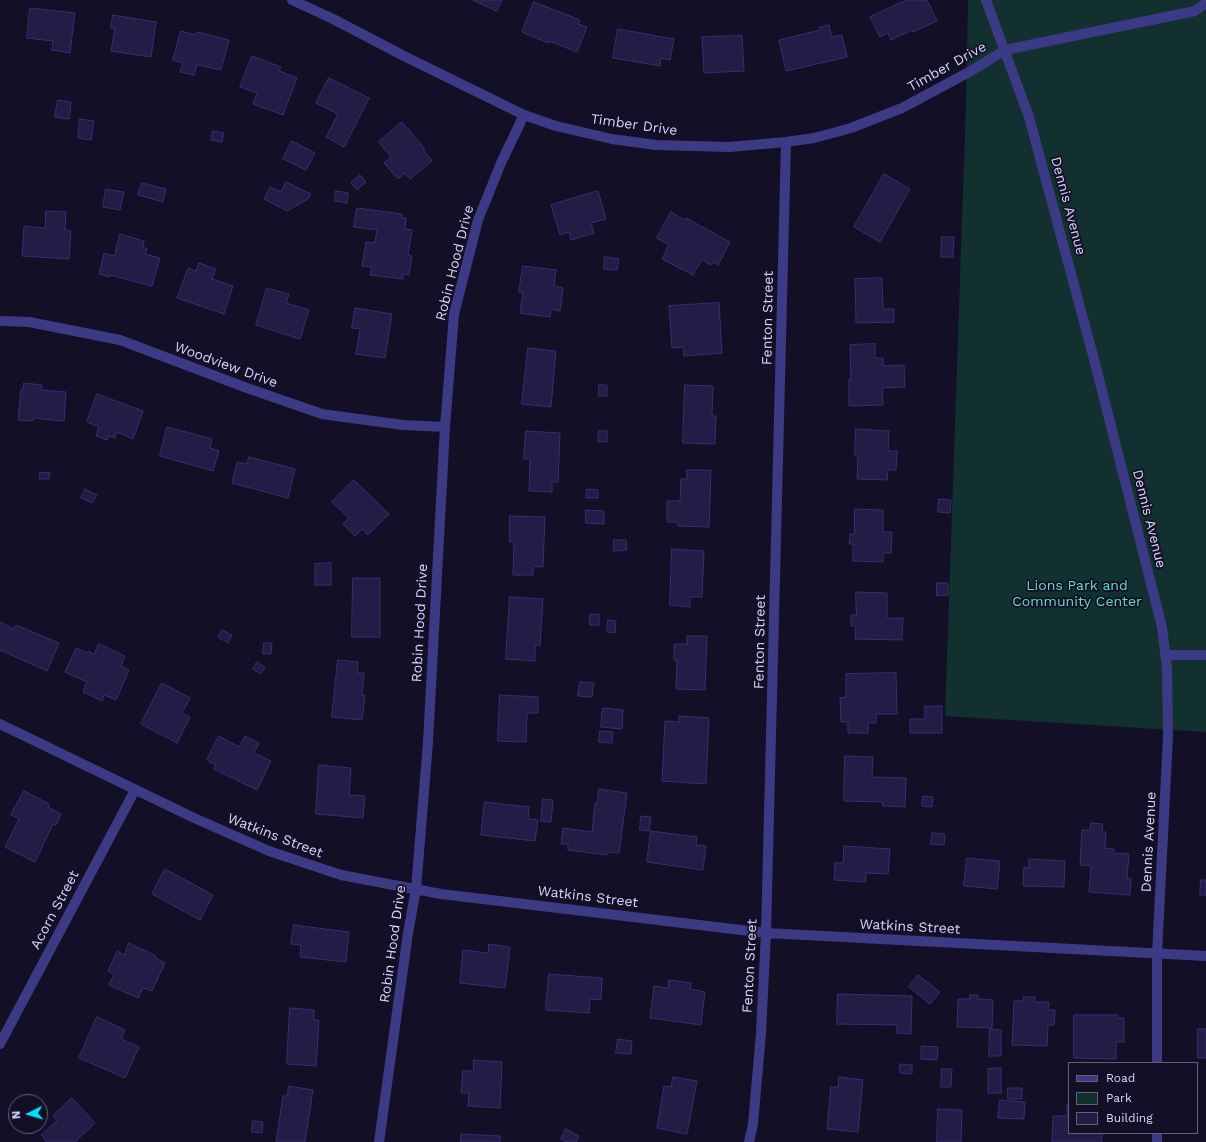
<!DOCTYPE html>
<html>
<head>
<meta charset="utf-8">
<style>
	body { margin:0 }
	#map { position:relative; width:1206px; height:1142px; overflow:hidden; background:#130f26; font-family:"Work Sans",sans-serif }
	canvas { display:block }
	.legend { position:absolute; left:1068px; top:1062px; width:130px; height:72px; box-sizing:border-box; background:#130f26; border:1px solid #625e7d; margin:0; padding:5px 7px; list-style:none; font-size:12px; color:#d9d4ff }
	.legend li { display:flex; align-items:center; gap:8px; height:20px }
	.legend b { width:20px; border:1px solid #625e7d }
	.north { position:absolute; left:8px; top:1094px; width:40px; height:40px; box-sizing:border-box; background:#130f26; border:1px solid #625e7d; border-radius:50%; rotate:265deg; font-size:11px; font-weight:700; line-height:16px; text-align:center; color:#d9d4ff }
	.north::after { content:''; display:block; margin:auto; width:14px; height:18px; background:#00e5ff; clip-path:polygon(50% 0,100% 100%,50% 72%,0 100%) }
</style>
</head>
<body>
<div id="map">
<canvas width="1206" height="1142"></canvas>
<ul class="legend">
<li><b style="height:5px;background:#3d3a85"></b>Road</li>
<li><b style="height:11px;background:#12302f"></b>Park</li>
<li><b style="height:11px;background:#241b47"></b>Building</li>
</ul>
<div class="north">N</div>
</div>
<script>
const g = document.querySelector('canvas').getContext('2d');
g.lineJoin = 'round';
function paint(path, color) {
  g.fillStyle = color;
  g.fill(path, 'evenodd');
}
function trace(path, color, width, dash) {
  g.strokeStyle = color;
  g.lineWidth = width;
  g.lineCap = dash ? 'butt' : 'round';
  g.setLineDash(dash || []);
  g.stroke(path);
}
function write(font, color, halo, rows, align = 'center') {
  g.font = font + ' "Work Sans",sans-serif';
  g.lineWidth = 3.5;
  g.setLineDash([]);
  g.textBaseline = 'middle';
  g.strokeStyle = halo;
  g.fillStyle = color;
  for (const [text, x, y, turn = 0] of rows) {
    g.save();
    g.translate(x, y);
    g.rotate((+turn || 0) * Math.PI / 180);
    g.textAlign = isNaN(turn) ? turn : align;
    if (halo) g.strokeText(text, 0, 0);
    g.fillText(text, 0, 0);
    g.restore();
  }
}
const green = new Path2D(`
	M968,0H1206V732L945,716L966,103Z`);
const building = new Path2D(`
	M473,0H502L497,11Z
	M907,0H927L937,21L913,32L912,30L891,40L888,33L880,37L870,17Z
	M534,2L580,20L578,24L587,27L577,52L549,41L548,43L522,32Z
	M30,8L75,13L70,53L52,50L53,41L27,38Z
	M113,15L156,22L151,57L111,51L115,28H111Z
	M829,25L832,37L842,35L847,57L786,71L779,40L820,30L819,28Z
	M618,29L674,39L670,60L661,58L660,66L613,58Z
	M181,31L196,35L197,32L229,40L221,70L197,65L194,75L180,72L183,63L173,60Z
	M742,36L744,71L704,73L702,37Z
	M252,56L281,67L279,71L297,78L283,115L253,104L257,93L240,87Z
	M329,78L369,98L344,147L326,137L338,114L316,103Z
	M58,100L71,102L69,119L55,117Z
	M80,119L94,121L91,140L78,138Z
	M402,122L425,149L423,150L432,161L410,179L405,173L398,179L384,163L391,157L379,142Z
	M213,131L224,133L222,142L211,140Z
	M292,141L315,153L306,170L283,159Z
	M884,174L910,189L880,242L854,227Z
	M360,175L366,182L357,190L351,183Z
	M286,182L311,194L308,199L287,211L264,199L270,187L281,192Z
	M142,183L166,189L163,202L138,195Z
	M106,189L124,192L120,210L103,207Z
	M336,191L348,193L347,203L335,201Z
	M598,191L606,219L591,223L594,233L571,240L569,232L560,235L551,205Z
	M357,208L402,214V218H406L405,229L412,230L408,255L412,256L409,275L403,274V279L370,275L372,267L362,266L366,242L375,243L377,230L354,227Z
	M46,211L66,212L65,230L71,231L69,259L22,256L24,226L45,228Z
	M671,212L685,220L686,218L730,242L718,265L713,262L711,265L702,260L693,275L662,259L669,245L657,238Z
	M120,234L144,241L143,247L147,249L145,254L160,258L152,286L110,275V277L99,274L104,253L114,256Z
	M942,237H954L953,257H941Z
	M605,257L619,259L617,270L604,269Z
	M199,263L216,269L212,279L233,286L224,314L177,298L188,268L196,271Z
	M523,266L556,270L554,286L563,288L560,311L551,309L550,317L520,313L523,292H519Z
	M882,278L883,309H894V322L856,323L855,279Z
	M267,288L289,294L286,303L309,310L300,339L256,325Z
	M719,303L722,353L684,356L683,347L672,348L669,306Z
	M355,308L392,314L385,358L356,354L360,329L352,328Z
	M875,344V358H883V366L904,365L905,387L882,388L883,405L849,406V379H851L850,345Z
	M528,348L556,351L551,407L522,404Z
	M24,383L42,385L41,390L66,392L64,421L33,418V421L18,420L21,389H23Z
	M599,385H607V396H599Z
	M685,385L713,386L712,416H716L715,444L683,443Z
	M97,394L143,411L133,439L117,432L115,438L109,436L107,440L96,436L99,427L87,422Z
	M167,427L212,439L210,448L219,451L213,471L160,456Z
	M856,429L889,431L888,451H897L896,470H888L887,480L857,479L858,456H855Z
	M526,431L560,433L558,482H552V492L529,491L530,459H524Z
	M599,431H607V442H598Z
	M249,457L295,469L288,498L232,483L237,462L247,464Z
	M687,470H711L709,527L678,526V522H667V501H680L681,479H687Z
	M40,472L50,473L49,479H40Z
	M354,480L389,514L368,535L362,529L355,536L343,524L349,518L332,502Z
	M85,489L97,495L92,503L81,498Z
	M587,489L598,490V498H586Z
	M939,499L951,500L950,513L938,512Z
	M855,509L883,510V532H892L891,553H883V562L853,561V544H849L850,534H854Z
	M586,510L604,511V524L586,523Z
	M510,516L545,517L543,567L533,566V575H513L514,542H510Z
	M614,540H626L627,550L614,551Z
	M672,549L704,551L702,597H690V607L670,605Z
	M331,563V585H315V564Z
	M353,578H380V637H352Z
	M937,583H948V595L937,596Z
	M856,592L887,593V618H903L902,640L855,639L856,626H851V615H856Z
	M510,597L543,599L540,646L535,645V661L506,659Z
	M590,614H599V625H590Z
	M608,620L616,621L615,633L607,632Z
	M0,622L14,629L16,625L59,643L47,671L0,650Z
	M222,630L232,635L228,643L218,637Z
	M687,636H707L705,690L676,689L677,660H674V644H687Z
	M264,643H272L271,654H263Z
	M99,644L125,656L121,666L129,670L116,700L104,695L102,701L83,692L87,682L65,672L76,648L87,653L88,651L94,654Z
	M338,660L358,662L357,673H364L362,695L365,696L362,720L332,717Z
	M257,662L265,667L261,674L253,669Z
	M896,673L897,714H876V723H868V733H848V722H841L840,698L846,697V674Z
	M580,682L594,683L592,697L578,696Z
	M162,683L190,698L182,713L190,717L177,743L141,724Z
	M500,695L538,697V713H527L526,742L498,741Z
	M925,706H942V733H910V719H925Z
	M603,708L623,710L622,729L601,727Z
	M679,716L709,718L706,784L662,781L665,721L679,722Z
	M600,731L613,732L612,743L599,742Z
	M219,736L239,747L245,736L259,743L254,753L271,761L257,790L214,769L216,765L207,760Z
	M845,756L873,757L872,777L906,778L905,807L882,806L883,802L844,801Z
	M319,765L351,768L349,795L365,796L363,818L316,814Z
	M599,789L627,793L619,853L607,852V855L568,850V844H561L563,828L592,832L595,803H597Z
	M24,791L49,804L48,807L61,814L56,825L53,824L35,862L5,847L19,819L11,815Z
	M923,796L933,797L932,807L922,806Z
	M543,799L553,800L551,822L541,821Z
	M485,802L529,807L528,819L538,820L535,841L481,835Z
	M641,816L651,817L649,831L640,830Z
	M1091,823L1103,824L1102,832H1106L1105,848L1114,849V853L1129,854L1127,878L1131,879L1130,895L1089,892L1091,866L1080,865L1082,830H1090Z
	M651,831L697,837L696,845L706,846L703,870L647,862Z
	M932,833L945,834L944,845L931,844Z
	M844,846L890,849L888,874L866,873L865,882L834,880L835,863H843Z
	M967,858L1000,861L997,889L964,886Z
	M1029,859L1065,861L1064,887L1023,886L1024,867L1029,868Z
	M165,869L213,895L200,920L152,894Z
	M1201,880H1206V895H1200Z
	M294,925L349,932L346,962L300,957L301,945L291,944Z
	M129,943L156,956L155,958L165,963L152,991L143,988L138,998L109,985L114,974L108,971L117,951L124,955Z
	M489,944L510,947L505,988L460,983L463,950L488,953Z
	M549,974L602,978L601,1000L590,999L589,1013L546,1010Z
	M918,975L940,992L930,1004L909,987Z
	M669,980L691,983L690,989L705,992L701,1025L650,1018L654,986L668,988Z
	M838,994L912,996L911,1034L897,1033V1025L837,1024Z
	M970,995H978V999L993,1000L992,1028L957,1027L958,999H970Z
	M1024,997H1035V1002H1049L1048,1010H1055L1054,1025H1048L1047,1046L1012,1045L1014,1001H1023Z
	M290,1008L314,1010V1020H319L316,1066L287,1064Z
	M1074,1015H1117V1018H1124V1042H1116V1059L1074,1058Z
	M97,1017L125,1030L121,1039L139,1047L125,1078L79,1058Z
	M990,1029L1001,1030V1056H989Z
	M1198,1029H1206V1058H1198Z
	M618,1039L632,1041L631,1054L616,1053Z
	M922,1046L938,1047L937,1060L921,1059Z
	M474,1060L502,1062L500,1108L468,1106L469,1093H461L463,1071H473Z
	M900,1064L912,1065V1074L900,1073Z
	M1001,1068V1093H988V1069Z
	M942,1069H952L951,1087H941Z
	M673,1077L697,1081L687,1134L657,1128L664,1086L671,1087Z
	M839,1077L863,1080L858,1132L827,1129L831,1087H838Z
	M289,1086L313,1090L305,1142H276L283,1096H287Z
	M1008,1088H1022V1099H1008Z
	M72,1098L95,1123L75,1142H47L41,1135L57,1121L53,1116Z
	M1000,1100L1025,1102L1024,1119L998,1118Z
	M1067,1104H1069V1133H1102V1142H1052L1053,1116H1067Z
	M938,1109L962,1110L961,1142H937Z
	M253,1121L263,1122L262,1133L252,1132Z
	M566,1129L579,1136L576,1142H566L561,1139Z
	M461,1134L500,1136V1142H461Z`);
const minor = new Path2D(`
	M292,0L333,19L404,56L524,115L556,126L612,139L656,145L729,147L786,142L814,138L851,128L902,108L971,71L1005,50L1195,11L1206,3
	M986,0L1029,117L1095,363L1162,627L1167,668L1168,736L1157,954V1063
	M0,321L29,322L120,340L247,388L322,414L403,425L445,427
	M1165,655H1206
	M0,724L194,818L269,851L341,875L441,894L766,933L1206,956
	M0,1044L135,790
	M379,1142L408,933L416,889L428,742L445,427L454,314L478,220L501,163L524,115
	M749,1142L753,1124L761,1033L766,933L786,142
	M1157,1142V1133`);
const streetNames = [
	["Timber Drive",947,67,-29],
	["Timber Drive",634,125,8],
	["Dennis Avenue",1068,206,75],
	["Robin Hood Drive",455,263,-76],
	["Fenton Street",768,318,-89],
	["Woodview Drive",226,365,20],
	["Dennis Avenue",1149,519,76],
	["Robin Hood Drive",420,623,-87],
	["Fenton Street",760,642,-89],
	["Watkins Street",275,836,21],
	["Dennis Avenue",1149,842,-87],
	["Watkins Street",588,897,7],
	["Acorn Street",55,910,-62],
	["Watkins Street",910,927,3],
	["Robin Hood Drive",393,944,-82],
	["Fenton Street",750,966,-87]
];
const parkNames = [
	["Lions Park and",1077,586],
	["Community Center",1077,602]
];
paint(green, '#12302f');
paint(building, '#241b47');
trace(building, '#3b2d73', 1);
trace(minor, '#3d3a85', 10);
write('14px', '#d9d4ff', '#130f26', streetNames);
write('14px', '#5fe0c0', '#130f26', parkNames);
</script>
</body>
</html>
